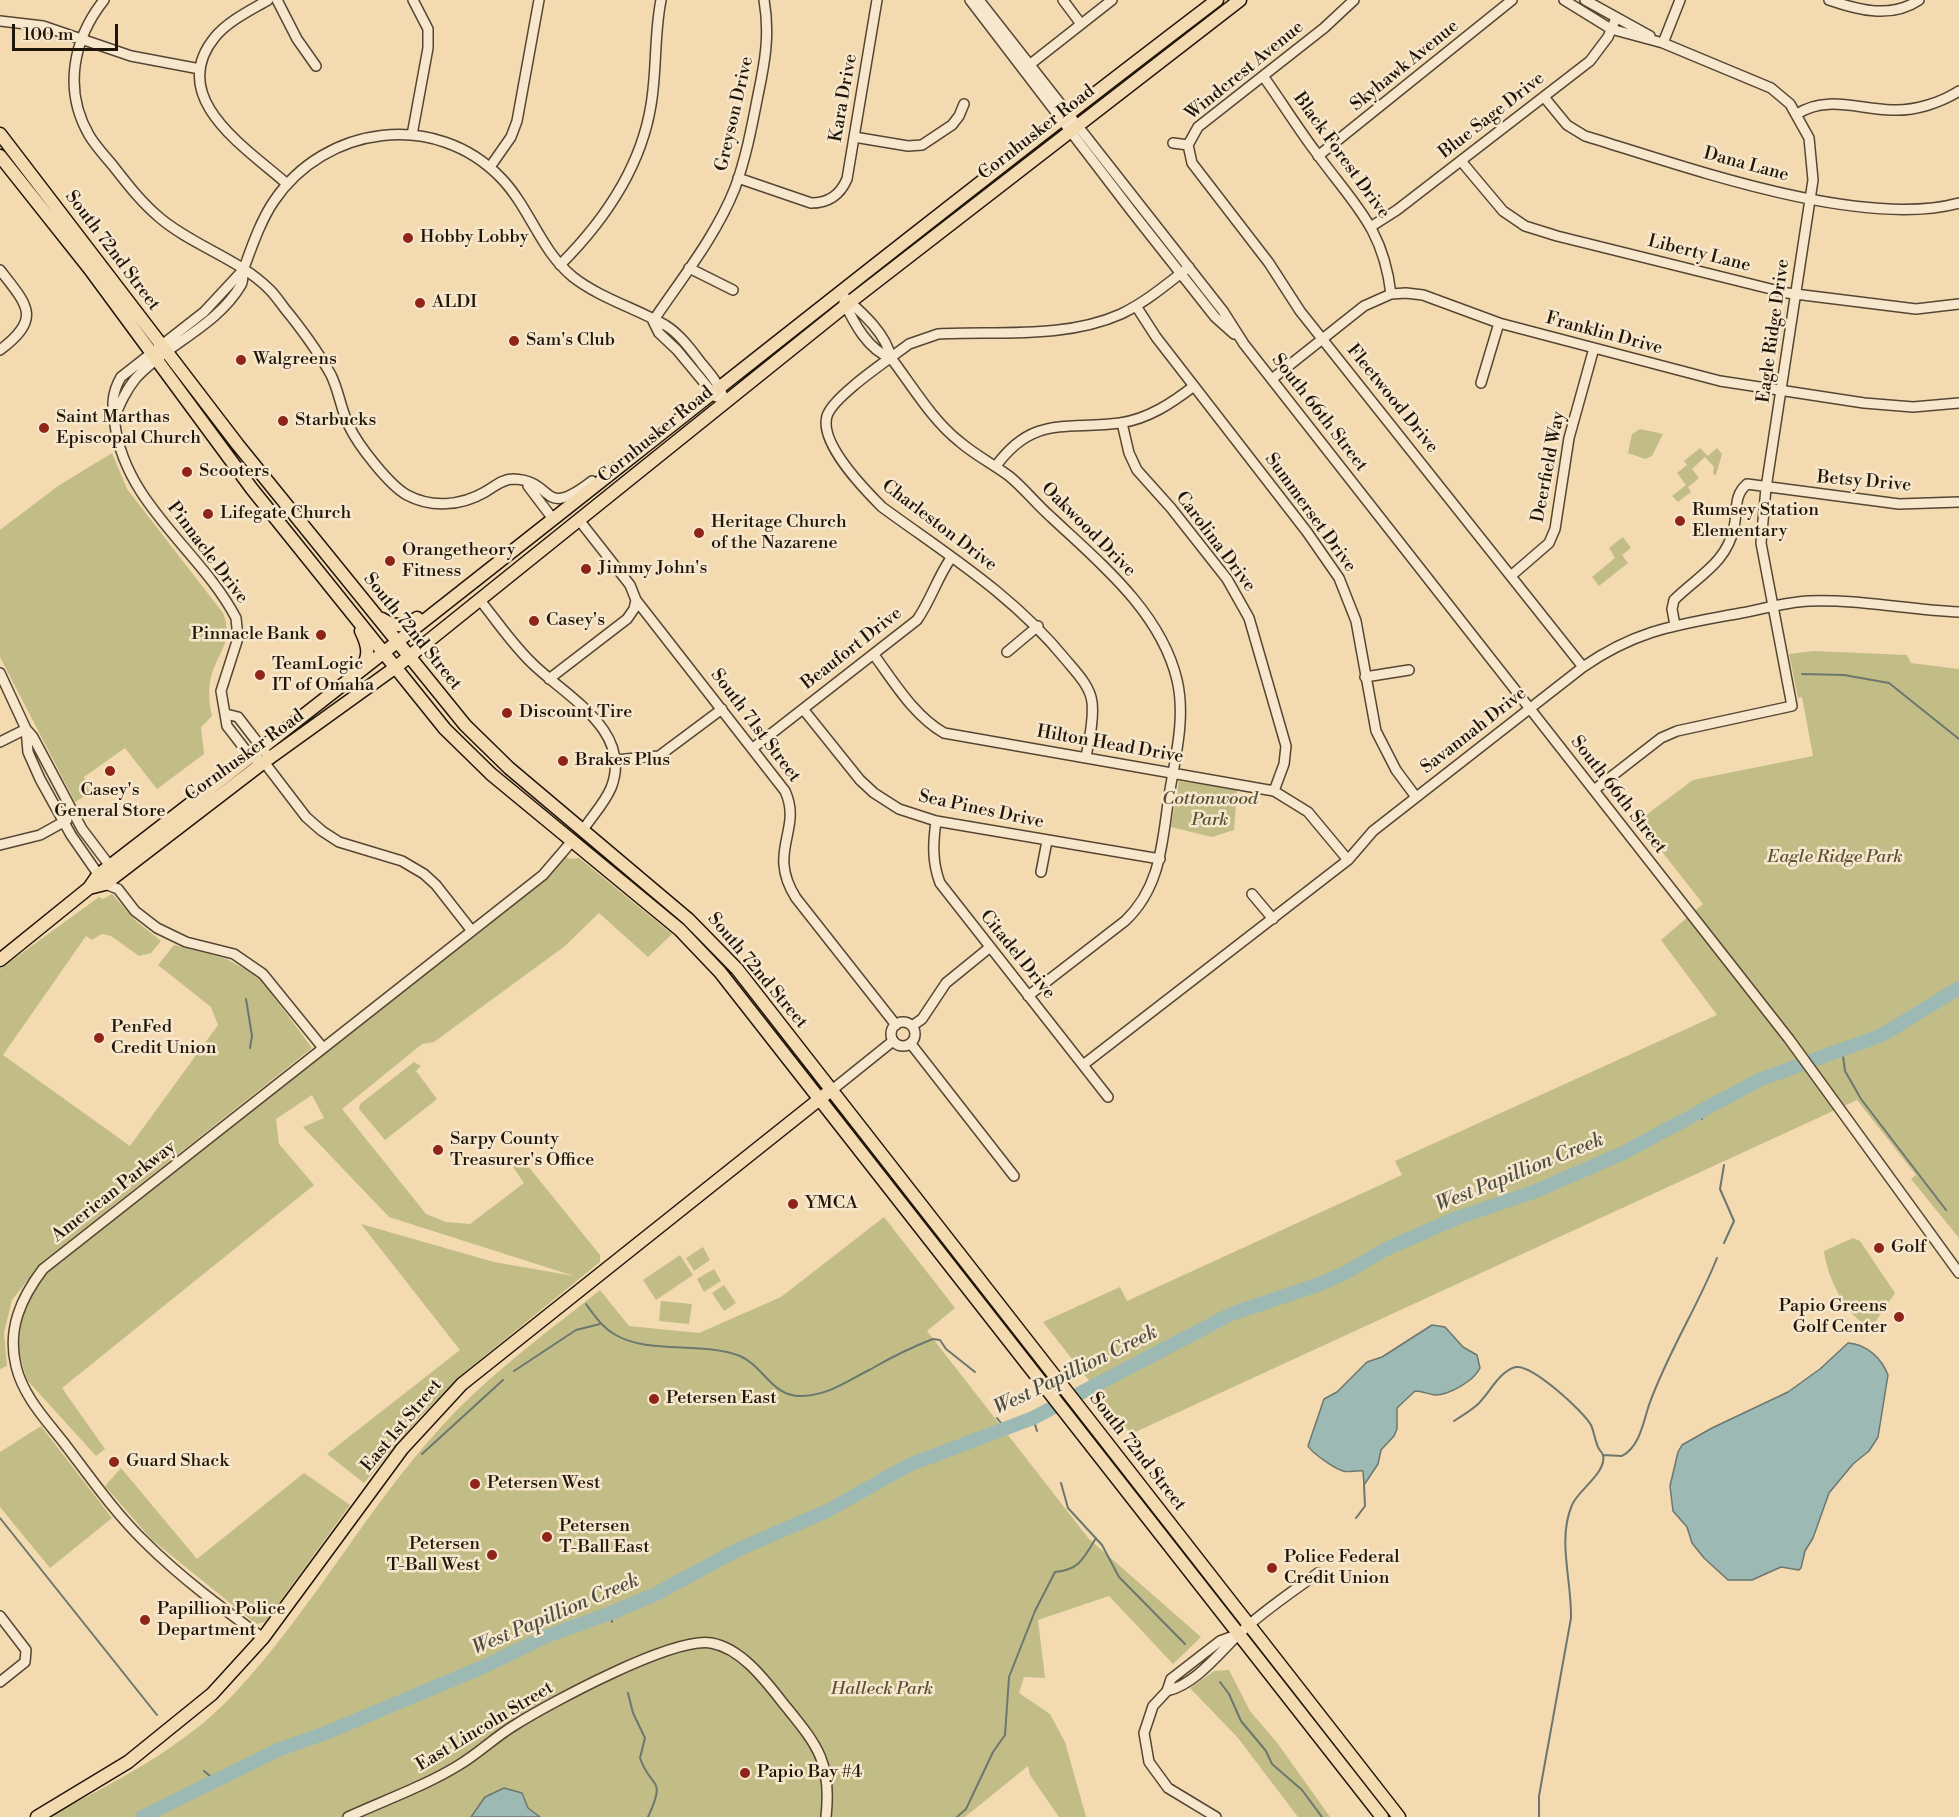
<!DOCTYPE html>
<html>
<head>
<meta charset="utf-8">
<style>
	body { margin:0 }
	#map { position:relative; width:1959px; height:1817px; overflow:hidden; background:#f3dab1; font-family:"Libre Bodoni",serif }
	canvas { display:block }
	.scale { position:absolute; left:12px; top:24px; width:106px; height:27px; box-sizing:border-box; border:3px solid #201509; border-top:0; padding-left:8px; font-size:18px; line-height:21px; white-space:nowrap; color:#201509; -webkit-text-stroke:4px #f7e7cc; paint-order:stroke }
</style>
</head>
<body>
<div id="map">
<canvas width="1959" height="1817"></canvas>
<div class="scale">100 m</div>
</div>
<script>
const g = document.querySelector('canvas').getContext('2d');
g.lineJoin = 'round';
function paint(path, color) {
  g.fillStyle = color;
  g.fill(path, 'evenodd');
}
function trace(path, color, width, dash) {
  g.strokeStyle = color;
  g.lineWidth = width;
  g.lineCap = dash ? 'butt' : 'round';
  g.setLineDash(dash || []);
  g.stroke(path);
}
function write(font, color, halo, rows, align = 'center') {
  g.font = font + ' "Libre Bodoni",serif';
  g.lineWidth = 5;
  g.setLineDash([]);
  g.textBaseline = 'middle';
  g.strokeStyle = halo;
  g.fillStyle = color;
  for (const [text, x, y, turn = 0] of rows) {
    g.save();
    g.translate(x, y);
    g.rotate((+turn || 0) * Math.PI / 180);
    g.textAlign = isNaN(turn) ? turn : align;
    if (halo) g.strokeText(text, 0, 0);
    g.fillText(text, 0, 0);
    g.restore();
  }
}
const green = new Path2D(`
	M1640,429L1663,434L1652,456L1645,459L1628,453L1632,434Z
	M1700,448L1708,456L1717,448L1722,454L1716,475L1713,474L1714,467L1705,457L1692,469L1699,478L1688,487L1691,492L1678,502L1672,496L1686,485L1677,473L1687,465L1684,461Z
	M112,453L127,489L223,613C234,642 218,651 211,677C208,690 209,703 212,716L201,727L204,754L157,789L125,748L84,777L90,793L75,802L0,657V530L58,486Z
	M1623,537L1631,548L1622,555L1628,563L1599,586L1592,577L1615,558L1609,548Z
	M1814,651L1907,655L1911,663L1959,669V1238L1911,1179L1916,1175L1857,1100L1131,1434L1043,1322L1120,1287L1127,1301L1402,1175L1395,1161L1717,1015L1661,940L1703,904L1638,821L1693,780L1813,756L1802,697L1798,698L1789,654Z
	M1179,781L1237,789L1234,830L1212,837L1171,827Z
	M566,856L569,859L579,858L672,934L648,957L599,913L565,946L434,1042L422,1044L342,1109L426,1214L446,1222L470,1224L524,1183L513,1167L523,1160L600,1255V1262L466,1371L420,1417L364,1483L327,1454L460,1350L361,1224L494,1262L574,1276L389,1217L303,1127L324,1118L312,1095L276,1119L279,1144L314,1185L62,1388L105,1449L96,1456L27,1380L18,1349L22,1317L31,1292L46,1274L543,880Z
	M112,894L136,921L161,941L151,953L139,956L111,936L102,934L92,940L86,936L3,1055L130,1146L218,1025L211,1007L158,965L174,945L227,959L259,977L312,1048L42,1262L12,1300L4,1333L7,1366L0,1369V969L99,897L103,899Z
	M414,1062L421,1066L416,1071L437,1099L385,1140L359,1109L360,1104Z
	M884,1217L955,1308L927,1331L1089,1539L1201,1637L1173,1664L1109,1596L1038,1620L1045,1678L1024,1677L1019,1693L1050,1714L1065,1742L1086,1817H1059L1030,1775L1028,1766L965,1817H48C114,1782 181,1750 233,1695C315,1608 371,1499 454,1413C499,1367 550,1330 600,1290L629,1326L699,1333L781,1297Z
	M1853,1238L1860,1241L1895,1293L1871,1328C1846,1317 1827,1277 1824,1251Z
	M703,1247L710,1260L694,1271L686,1258Z
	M680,1255L693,1275L656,1300L643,1280Z
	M714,1269L721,1281L704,1292L697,1279Z
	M724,1285L736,1303L724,1311L712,1293Z
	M661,1301L692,1304L689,1324L659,1321Z
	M41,1426L112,1518L50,1568L0,1507V1452Z
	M121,1468L197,1559L304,1473L350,1505L265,1622L256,1624L151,1539L105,1486Z
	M1229,1670L1250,1711L1278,1744L1330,1817H1298L1238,1738L1190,1688L1214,1671Z`);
const water = new Path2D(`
	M1432,1325L1445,1327L1463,1347L1477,1355L1480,1368C1474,1381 1449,1395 1435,1395C1428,1394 1422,1391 1415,1391L1397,1408V1429L1394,1436L1381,1450L1378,1464L1364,1485L1363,1471C1356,1470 1350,1473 1343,1471C1335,1469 1312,1453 1308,1446L1324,1399L1337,1392L1367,1362L1382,1357Z
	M1848,1343C1867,1344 1882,1359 1888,1375L1878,1437L1869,1451L1853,1464L1829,1493L1813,1538L1805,1551L1801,1568L1799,1570L1781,1567L1752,1580H1728L1704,1558L1692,1543L1687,1527L1673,1511L1670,1486L1678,1452L1682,1445L1712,1428L1788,1392L1820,1369Z
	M504,1788L522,1793L528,1808L540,1817H471L485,1797Z`);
const stream = new Path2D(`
	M1802,674L1844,675L1889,683L1959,739
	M246,999L252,1036L250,1048
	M1842,1048L1845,1071L1861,1099L1946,1210
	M1701,1111L1702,1119
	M1724,1165L1720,1189L1734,1221L1724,1243
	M586,1304C594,1315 602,1327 614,1334C648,1355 701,1341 740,1356C764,1366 772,1398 803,1396C829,1395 849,1380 871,1369C890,1358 912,1347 933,1339L940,1340L946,1349L975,1372
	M514,1371L576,1330L600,1324
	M997,1418L1005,1428
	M1033,1418L1037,1431
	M1454,1421C1462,1416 1470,1411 1477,1405C1489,1394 1500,1370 1516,1367C1533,1365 1583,1411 1591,1425C1594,1432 1595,1440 1598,1447C1599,1450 1602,1452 1603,1455C1607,1473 1578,1490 1572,1505C1557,1540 1572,1581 1571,1618L1539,1796V1817
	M422,1454L503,1380
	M1603,1455L1622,1456C1640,1446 1643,1423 1649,1405C1667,1354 1697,1308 1717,1258
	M1061,1483L1068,1508L1102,1545L1119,1577L1185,1644
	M0,1518L157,1715
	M1356,1518L1365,1506L1364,1485
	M611,1613L612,1622
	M1220,1682L1229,1694L1241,1721L1266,1751L1272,1764L1302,1790L1322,1817
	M628,1693L633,1713L645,1738L640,1758C651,1790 667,1776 648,1817
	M204,1771L215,1780
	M957,1817L966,1809L993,1752L1005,1735L1009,1677L1035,1611L1055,1572C1079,1570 1084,1558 1096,1538`);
const river = new Path2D(`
	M142,1817L278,1750L328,1732L483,1667L547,1636L611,1613L656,1594L737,1550L827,1511L909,1465L1033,1418L1231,1314L1320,1284L1347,1272L1386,1249L1457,1218L1536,1191L1623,1153L1759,1080L1882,1035L1959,988`);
const minor = new Path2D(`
	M104,0C73,39 63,90 89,135C96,147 106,157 114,167C128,185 142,203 160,218C193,246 240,259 270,290C277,297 283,307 290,315C305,334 319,353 331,375C339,391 341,410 349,426C358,445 389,485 407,495C431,508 461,506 485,492C494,487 502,479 513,479C556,480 540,521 592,481
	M268,0C251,10 228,21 215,37C165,98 248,149 287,184
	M277,0L297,39L316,66
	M970,0L1133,213L1215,317L1234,334
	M979,0L1223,311L1244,344L1789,1039L1959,1273
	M1063,0L1081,24
	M1354,0L1324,28L1198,127L1188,145L1192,163L1269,263L1300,311L1583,667
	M1564,0L1611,29L1663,43L1771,88L1790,104L1809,138L1813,180L1766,488L1761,543L1792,706L1677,731L1661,738L1594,790
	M1585,0L1650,36
	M1829,0C1858,10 1891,19 1919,0
	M0,21L43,26L131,56L200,69
	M1663,43L1680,0
	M1028,66L1112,0
	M1263,76C1281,101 1297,127 1315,151C1353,204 1383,226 1391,294
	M1544,97L1567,125L1585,136C1684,166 1860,230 1959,203
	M1797,114C1826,95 1858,109 1892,110C1915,111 1940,103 1959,91
	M412,135L428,48V29L413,0
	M854,137L908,146L922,145L952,125L959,116L964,104
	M1173,143L1188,145
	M1318,156L1512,0
	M1461,161L1503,211L1525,226L1557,236L1787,293L1916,309L1959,304
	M490,167L511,137L517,121L539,0
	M738,178L811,203C829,203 840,195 847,179L877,0
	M1372,226L1397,210L1590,61L1608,37L1616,18
	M560,265C604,221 641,167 651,105C657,70 654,35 661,0
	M689,268L733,290
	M0,270C28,306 42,318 0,350
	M243,270L204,312L121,377C111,394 112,407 115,425C126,505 201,551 236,618L238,638L221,691L227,726L251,757L264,762L306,817L322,831L339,842L402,861L424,874L436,885L472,931
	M840,293C859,310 886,332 891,358C913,387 932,420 960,442C975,455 993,464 1009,476C1024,488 1036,504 1051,517C1099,562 1161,612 1177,680C1186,718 1175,758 1169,796C1162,843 1161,887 1125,921L1028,996
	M844,302C854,323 868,350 891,358
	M1136,306L1156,337L1307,532L1339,578L1356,621L1376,731L1396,770L1416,797
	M653,321C682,278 716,236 735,188C746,158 752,126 758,95C765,62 770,34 764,0
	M653,321L659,333L677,350L716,397
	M1272,379L1364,306L1391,294L1406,293L1423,295L1499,323L1720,381L1864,403L1913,407L1959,403
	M1481,383L1499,323
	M114,418C120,404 126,390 136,378C167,344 217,326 241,285C244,280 242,273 244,268C252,246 261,220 274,201C325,125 436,110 501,178C530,208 540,250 573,277C600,298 635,308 665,325C680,334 692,351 702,364C713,377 721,387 725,403
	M1122,423L1129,453L1137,470L1171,508L1227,579L1249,618L1286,746L1284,764L1274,791
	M996,466C1033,415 1066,430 1120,423C1148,419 1172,403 1194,386
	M528,486L553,519
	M579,520L630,585L636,600L785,791C803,830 766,851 796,898L896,1025
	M1512,575L1549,543L1555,529L1569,438L1594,348
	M479,599C497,621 514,647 535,666C569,698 633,732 611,788C604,804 592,816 583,830
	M1675,625L1672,609L1674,600C1698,576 1727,563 1734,527C1738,510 1733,496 1747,484L1899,504L1959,502
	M1007,652L1038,626
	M874,655C894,682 914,716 944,733L1274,791L1308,812L1348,860
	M0,673L26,729L33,737L82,829L113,870
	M1365,677L1409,670
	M549,679L627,619L634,609L636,600
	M803,709L860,780L874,793L899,809L936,821L1160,859
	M226,714L238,717L265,752
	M26,729L28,752L40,779L71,835L105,884L118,889L135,911L157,928L186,942L234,954L263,974L323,1048
	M0,742L26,729
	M753,748L917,620C931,600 937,578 951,558
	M1086,757C1089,740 1094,721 1092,702C1090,686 1076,672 1066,660C1013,595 949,556 882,507C864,489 819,443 827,416C833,396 891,358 909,344L938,334C997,331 1065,339 1121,314C1146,302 1167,284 1189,267
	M615,760L659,756L722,709
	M936,821C933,843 932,862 940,883L1108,1097
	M0,845L40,835L67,820
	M1041,872L1047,841
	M1252,894L1273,919
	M891 1034a12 12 0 1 1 24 0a12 12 0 1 1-24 0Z
	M912,1026L922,1019L946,983L989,948
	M911,1044L1014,1176
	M1083,1065L1348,860L1373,831L1583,667C1638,629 1677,625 1741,613C1763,609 1786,602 1809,601C1859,599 1909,610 1959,612
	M832,1090L893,1041
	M0,1616L26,1650L25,1662L0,1682
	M263,1638C222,1608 181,1578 145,1542C115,1513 90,1477 64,1443C46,1420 23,1396 16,1366C7,1329 21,1298 43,1269L543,875L573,840
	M1167,1691C1196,1684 1219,1653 1240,1633C1263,1611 1292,1592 1318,1573
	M348,1817C385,1800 425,1786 459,1765C479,1753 495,1737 515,1725C550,1703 672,1637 711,1643C741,1648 765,1680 783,1703C817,1745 832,1761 826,1817
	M1216,1817L1168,1788L1149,1762L1144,1733L1153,1706L1167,1691L1171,1679L1220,1641L1239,1634`);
const major = new Path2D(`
	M0,134L238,445L465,725L509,768L688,919L737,969L1399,1817
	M0,156L89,268L252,489L445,729L491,774L680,930L720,972L1382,1817
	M382,619C395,627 405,628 417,618
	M360,670C371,657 368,645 361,631
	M89,888L105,884L264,762L396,667L850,302L1240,0
	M0,960L89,888L98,875C473,587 840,287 1217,0
	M37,1817L128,1762L212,1694L263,1638L402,1449L462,1384L826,1094`);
const markers = [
	[408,238,6,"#8f2418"],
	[420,303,6,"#8f2418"],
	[514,341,6,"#8f2418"],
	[241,360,6,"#8f2418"],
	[283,421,6,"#8f2418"],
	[44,428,6,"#8f2418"],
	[187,472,6,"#8f2418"],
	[208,514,6,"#8f2418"],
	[1680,521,6,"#8f2418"],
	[699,533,6,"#8f2418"],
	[390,561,6,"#8f2418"],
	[586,569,6,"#8f2418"],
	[534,621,6,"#8f2418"],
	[321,635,6,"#8f2418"],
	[260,675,6,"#8f2418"],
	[507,713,6,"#8f2418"],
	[563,761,6,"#8f2418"],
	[110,771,6,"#8f2418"],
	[99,1038,6,"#8f2418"],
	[438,1150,6,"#8f2418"],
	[793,1204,6,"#8f2418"],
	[1879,1248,6,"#8f2418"],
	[1899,1317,6,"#8f2418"],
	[654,1399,6,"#8f2418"],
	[114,1462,6,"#8f2418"],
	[475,1484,6,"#8f2418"],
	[547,1537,6,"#8f2418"],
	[492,1555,6,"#8f2418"],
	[1272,1568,6,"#8f2418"],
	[145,1620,6,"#8f2418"],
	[745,1773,6,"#8f2418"]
];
const streetNames = [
	["Skyhawk Avenue",1405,66,-39],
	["Windcrest Avenue",1245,71,-39],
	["Kara Drive",844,98,-80],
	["Greyson Drive",735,114,-77],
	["Blue Sage Drive",1492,116,-38],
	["Cornhusker Road",1037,133,-38],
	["Black Forest Drive",1341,156,54],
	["Dana Lane",1746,165,15],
	["South 72nd Street",112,251,53],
	["Liberty Lane",1699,254,14],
	["Eagle Ridge Drive",1774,331,-82],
	["Franklin Drive",1604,334,15],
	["Fleetwood Drive",1392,399,51],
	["South 66th Street",1319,413,52],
	["Cornhusker Road",656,435,-39],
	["Deerfield Way",1549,467,-79],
	["Betsy Drive",1864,482,5],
	["Summerset Drive",1310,513,54],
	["Charleston Drive",939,526,37],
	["Oakwood Drive",1088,530,45],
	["Carolina Drive",1215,542,53],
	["Pinnacle Drive",207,553,53],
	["South 72nd Street",412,632,51],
	["Beaufort Drive",852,649,-38],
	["South 71st Street",755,726,53],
	["Savannah Drive",1474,731,-38],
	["Hilton Head Drive",1110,745,10],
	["Cornhusker Road",245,756,-36],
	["South 66th Street",1618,795,52],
	["Sea Pines Drive",981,810,12],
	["Citadel Drive",1017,955,51],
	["South 72nd Street",757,971,50],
	["American Parkway",114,1192,-38],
	["East 1st Street",402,1426,-50],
	["South 72nd Street",1137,1452,52],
	["East Lincoln Street",485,1727,-31]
];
const poiNames = [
	["Hobby Lobby",420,238],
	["ALDI",432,303],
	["Sam's Club",526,341],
	["Walgreens",253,360],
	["Saint Marthas",56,418],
	["Episcopal Church",56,439],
	["Starbucks",295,421],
	["Scooters",199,472],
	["Rumsey Station",1692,511],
	["Elementary",1692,532],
	["Lifegate Church",220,514],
	["Heritage Church",711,523],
	["of the Nazarene",711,544],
	["Orangetheory",402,551],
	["Fitness",402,572],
	["Jimmy John's",598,569],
	["Casey's",546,621],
	["Pinnacle Bank",309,635,"right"],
	["TeamLogic",272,665],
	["IT of Omaha",272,686],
	["Discount Tire",519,713],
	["Brakes Plus",575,761],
	["Casey's",110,791,"center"],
	["General Store",110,812,"center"],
	["PenFed",111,1028],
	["Credit Union",111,1049],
	["Sarpy County",450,1140],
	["Treasurer's Office",450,1161],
	["YMCA",805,1204],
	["Golf",1891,1248],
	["Papio Greens",1887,1307,"right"],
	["Golf Center",1887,1328,"right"],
	["Petersen East",666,1399],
	["Guard Shack",126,1462],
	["Petersen West",487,1484],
	["Petersen",559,1527],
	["T-Ball East",559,1548],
	["Petersen",480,1545,"right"],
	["T-Ball West",480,1566,"right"],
	["Police Federal",1284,1558],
	["Credit Union",1284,1579],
	["Papillion Police",157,1610],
	["Department",157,1631],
	["Papio Bay #4",757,1773]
];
const parkNames = [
	["Cottonwood",1210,800],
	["Park",1210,821],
	["Eagle Ridge Park",1835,858],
	["Halleck Park",882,1690]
];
const waterNames = [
	["West Papillion Creek",1520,1173,-22],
	["West Papillion Creek",1076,1371,-26],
	["West Papillion Creek",556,1615,-23]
];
paint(green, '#c2bd87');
paint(water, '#9db9b3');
trace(water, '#6b776f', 1.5);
trace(stream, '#6b776f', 2);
trace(river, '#9db9b3', 14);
trace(minor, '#554633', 12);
trace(major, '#201509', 15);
trace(minor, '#f7e7cc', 9);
trace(major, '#f3dab1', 12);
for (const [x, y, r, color] of markers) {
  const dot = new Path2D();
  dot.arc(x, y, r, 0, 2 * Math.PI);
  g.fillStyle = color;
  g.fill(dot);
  trace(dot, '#f7e7cc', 2);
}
write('18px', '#201509', '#f7e7cc', streetNames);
write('18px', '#201509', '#f7e7cc', poiNames, 'left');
write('italic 18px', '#595035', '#f7e7cc', parkNames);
write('italic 20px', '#4c4e44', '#f7e7cc', waterNames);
</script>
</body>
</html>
